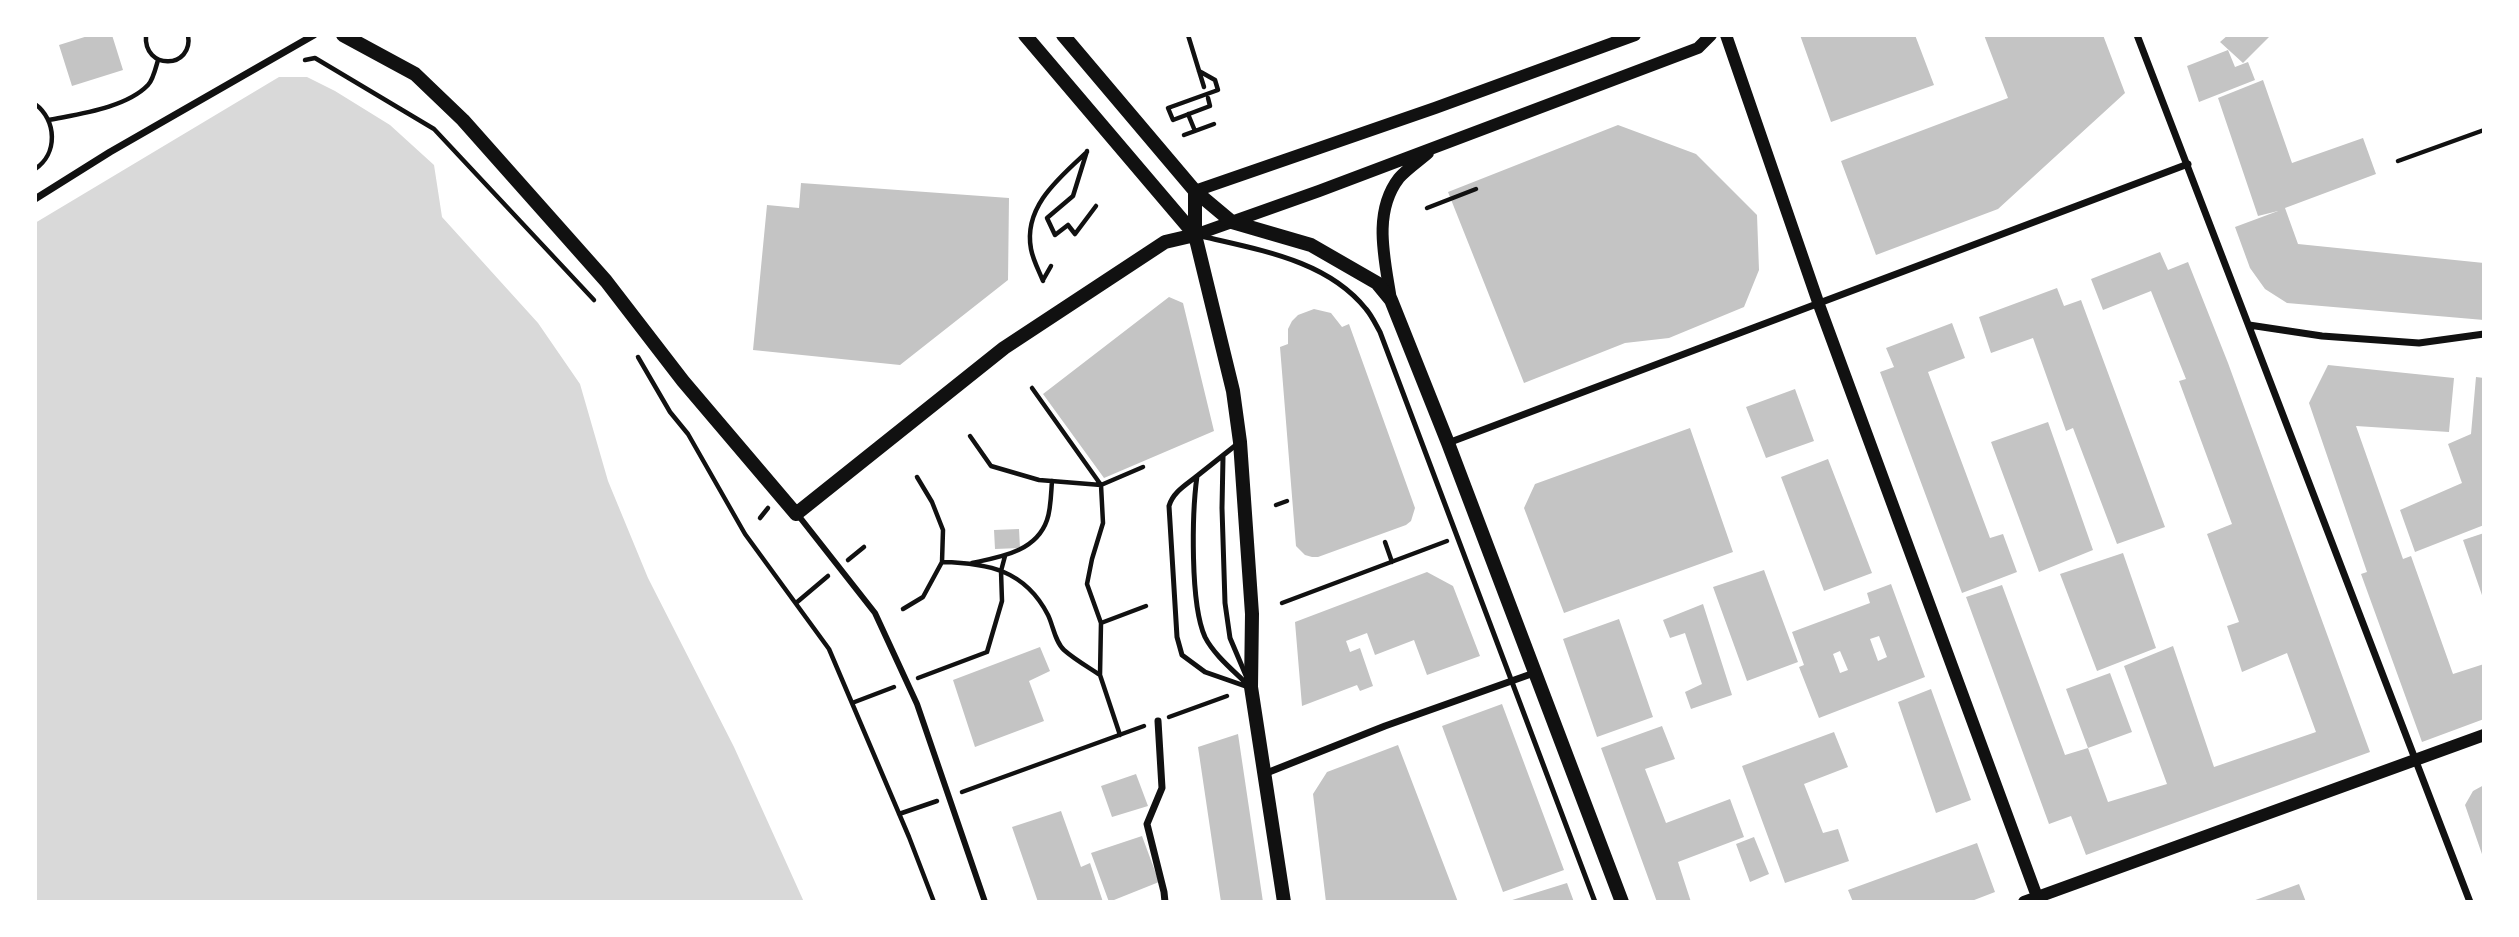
<!DOCTYPE html>
<html>
<head>
<meta charset="utf-8">
<style>
	body { margin:0 }
	#map { position:relative; width:2519px; height:937px; overflow:hidden; background:#fff; font-family:Rubik,sans-serif }
	canvas { display:block }
	.frame { position:absolute; inset:0; border:37px solid #fff; pointer-events:none }
</style>
</head>
<body>
<div id="map">
<canvas width="2519" height="937"></canvas>
<div class="frame"></div>
</div>
<script>
const g = document.querySelector('canvas').getContext('2d');
g.lineJoin = 'round';
function paint(path, color) {
  g.fillStyle = color;
  g.fill(path, 'evenodd');
}
function trace(path, color, width, dash) {
  g.strokeStyle = color;
  g.lineWidth = width;
  g.lineCap = dash ? 'butt' : 'round';
  g.setLineDash(dash || []);
  g.stroke(path);
}
const water = new Path2D(`
	M279,77H307L335,91L390,125L434,165L442,217L538,323L580,384L608,481L648,578L734,747L804,902H35V223Z`);
const building = new Path2D(`
	M91,35H112L123,70L72,86L59,45Z
	M1800,35H1915L1934,85L1831,122Z
	M1984,35H2103L2125,93L1998,209L1876,255L1841,161L2008,98Z
	M2228,35H2271L2243,63L2220,42Z
	M2228,50L2235,67L2248,62L2255,80L2199,102L2187,66Z
	M2263,80L2292,163L2363,138L2376,174L2285,208L2298,244L2484,263V320L2287,303L2265,289L2250,268L2235,227L2278,211L2258,216L2218,98Z
	M1618,125L1696,154L1757,215L1759,270L1744,307L1669,338L1625,343L1524,383L1448,192Z
	M801,183L1009,198L1008,280L900,365L753,350L767,205L799,208Z
	M2160,252L2168,270L2188,262L2228,363L2370,752L2086,855L2071,816L2049,824L1966,597L2002,585L2065,755L2088,748L2108,802L2167,784L2124,666L2173,646L2214,767L2316,732L2287,653L2242,672L2227,626L2239,622L2207,534L2232,524L2179,381L2186,379L2151,291L2103,310L2091,279Z
	M2057,288L2064,306L2081,300L2165,527L2117,544L2073,428L2066,431L2033,338L1991,353L1979,317Z
	M1169,297L1183,303L1214,431L1104,478L1043,394Z
	M1314,309L1331,313L1342,327L1349,324L1415,508L1411,521L1406,525L1318,557H1312L1305,555L1296,546L1280,347L1288,344V329L1292,321L1298,315Z
	M1952,323L1965,358L1928,372L1990,538L2003,534L2017,572L1962,593L1880,372L1894,367L1886,348Z
	M2328,365L2454,378L2449,432L2356,426L2403,559L2411,556L2453,674L2484,664V719L2422,742L2361,574L2367,572L2309,403Z
	M2476,377L2484,378V525L2415,552L2400,510L2462,483L2448,444L2471,434Z
	M1795,389L1814,441L1766,458L1746,407Z
	M2048,422L2093,550L2039,572L1991,442Z
	M1690,428L1733,552L1564,613L1524,508L1535,484Z
	M1828,459L1872,573L1824,591L1781,477Z
	M1019,529L1020,548L995,549L994,530Z
	M2484,533V601L2463,540Z
	M2123,553L2156,648L2097,671L2060,574Z
	M1764,570L1798,662L1747,681L1713,587Z
	M1427,572L1453,586L1480,656L1427,675L1414,640L1375,655L1367,633L1346,641L1350,652L1360,648L1373,686L1360,691L1357,685L1302,706L1295,622Z
	M1891,584L1925,677L1819,718L1799,667L1804,665L1792,632L1870,603L1867,593ZM1879,636L1887,657L1878,661L1870,639ZM1840,651L1848,670L1840,673L1833,654Z
	M1703,604L1732,695L1691,709L1685,692L1702,684L1685,633L1670,638L1663,620Z
	M1619,619L1653,717L1597,737L1563,639Z
	M1040,647L1050,671L1029,681L1044,721L975,747L953,680Z
	M2110,673L2132,732L2088,748L2066,689Z
	M1931,689L1971,800L1936,813L1898,702Z
	M1502,704L1564,870L1503,892L1442,726Z
	M1662,726L1675,759L1645,769L1666,823L1730,799L1744,837L1678,862L1691,902H1657L1601,748Z
	M1834,732L1848,767L1804,784L1823,833L1838,829L1849,861L1785,883L1742,766Z
	M1238,734L1263,902H1221L1198,747Z
	M1398,745L1458,902H1326L1313,794L1327,772Z
	M1136,774L1148,806L1112,817L1101,786Z
	M2484,785V860L2465,805L2473,791Z
	M1061,811L1081,867L1090,863L1103,902H1038L1012,827Z
	M1142,836L1159,882L1109,902L1091,853Z
	M1754,837L1769,874L1750,882L1736,844Z
	M1977,843L1995,892L1969,902H1853L1848,890Z
	M1567,883L1574,902H1509V901Z
	M2299,884L2306,902H2250Z`);
const path = new Path2D(`
	M146,35C143,71 194,69 188,35
	M1188,35L1204,87
	M305,60L315,58L434,129L594,300
	M1199,71L1215,80L1218,90L1168,108L1173,120L1210,106L1208,98
	M35,104C57,120 58,154 35,169
	M1188,114L1195,131L1214,124
	M49,120C78,114 126,108 148,85C153,80 156,67 158,60
	M1184,135L1195,131
	M1087,151L1073,196L1047,218L1055,235L1068,225L1075,234L1096,206
	M2398,161L2484,130
	M1427,208L1476,189
	M1043,280L1051,266
	M1043,281C1039,271 1033,260 1031,249C1023,207 1059,178 1087,152
	M638,357L670,412L688,434L745,534L829,649L909,837L934,902
	M1032,388L1101,485L1143,467
	M970,436L991,466L1039,480L1101,485L1103,523L1092,559L1087,584L1101,623L1100,675L1120,735
	M1276,505L1287,501
	M760,518L768,508
	M1385,542L1392,562
	M848,560L864,547
	M942,562C988,563 1025,570 1048,615C1053,625 1055,642 1064,650C1074,659 1088,667 1100,675
	M972,563C1000,557 1036,552 1047,520C1051,509 1051,493 1052,481
	M796,603L828,576
	M1282,603L1447,541
	M903,609L923,597L942,562L943,530L932,502L917,477
	M1101,623L1146,606
	M918,678L987,652L1002,601L1001,571L1005,556
	M852,703L894,687
	M1169,717L1227,696
	M962,792L1144,726
	M899,814L937,801`);
const service = new Path2D(`
	M1201,236C1259,250 1327,260 1366,309C1372,316 1376,325 1380,332L1595,902
	M1236,445L1197,476C1192,513 1190,604 1205,637C1214,655 1234,671 1248,685
	M1223,457L1222,508L1225,603L1230,638L1247,678
	M1197,476C1186,485 1173,492 1169,506L1177,637L1182,655L1205,672L1248,687`);
const pedestrian = new Path2D(`
	M798,515L875,613L917,704L985,902`);
const minor = new Path2D(`
	M2137,35L2470,902
	M35,199L110,152L314,35
	M2249,325L2322,336L2419,343L2484,334
	M1448,443L2188,164
	M1158,721L1162,788L1147,824L1164,892L1165,902
	M1264,774L1385,726L1534,673`);
const tertiary = new Path2D(`
	M1726,35L1818,302L2039,902
	M1195,191L1435,108L1635,35
	M1195,235L1319,191L1698,48L1711,35
	M1391,300C1385,260 1372,213 1399,178C1407,169 1419,161 1428,153
	M2024,902L2484,735`);
const secondary = new Path2D(`
	M343,35L415,74L463,120L606,281L683,381L796,514L1004,348L1165,242L1195,235
	M1025,35L1195,235
	M1063,35L1195,191L1232,222L1311,245L1377,283L1391,300L1448,443L1622,902
	M1195,191V235L1233,391L1240,442L1252,614L1251,687L1284,902`);
paint(water, '#d9d9d9');
paint(building, '#c4c4c4');
trace(path, '#111', 4.5);
trace(service, '#111', 5);
trace(pedestrian, '#111', 6);
trace(minor, '#111', 7);
trace(tertiary, '#111', 12);
trace(secondary, '#111', 14);
</script>
</body>
</html>
